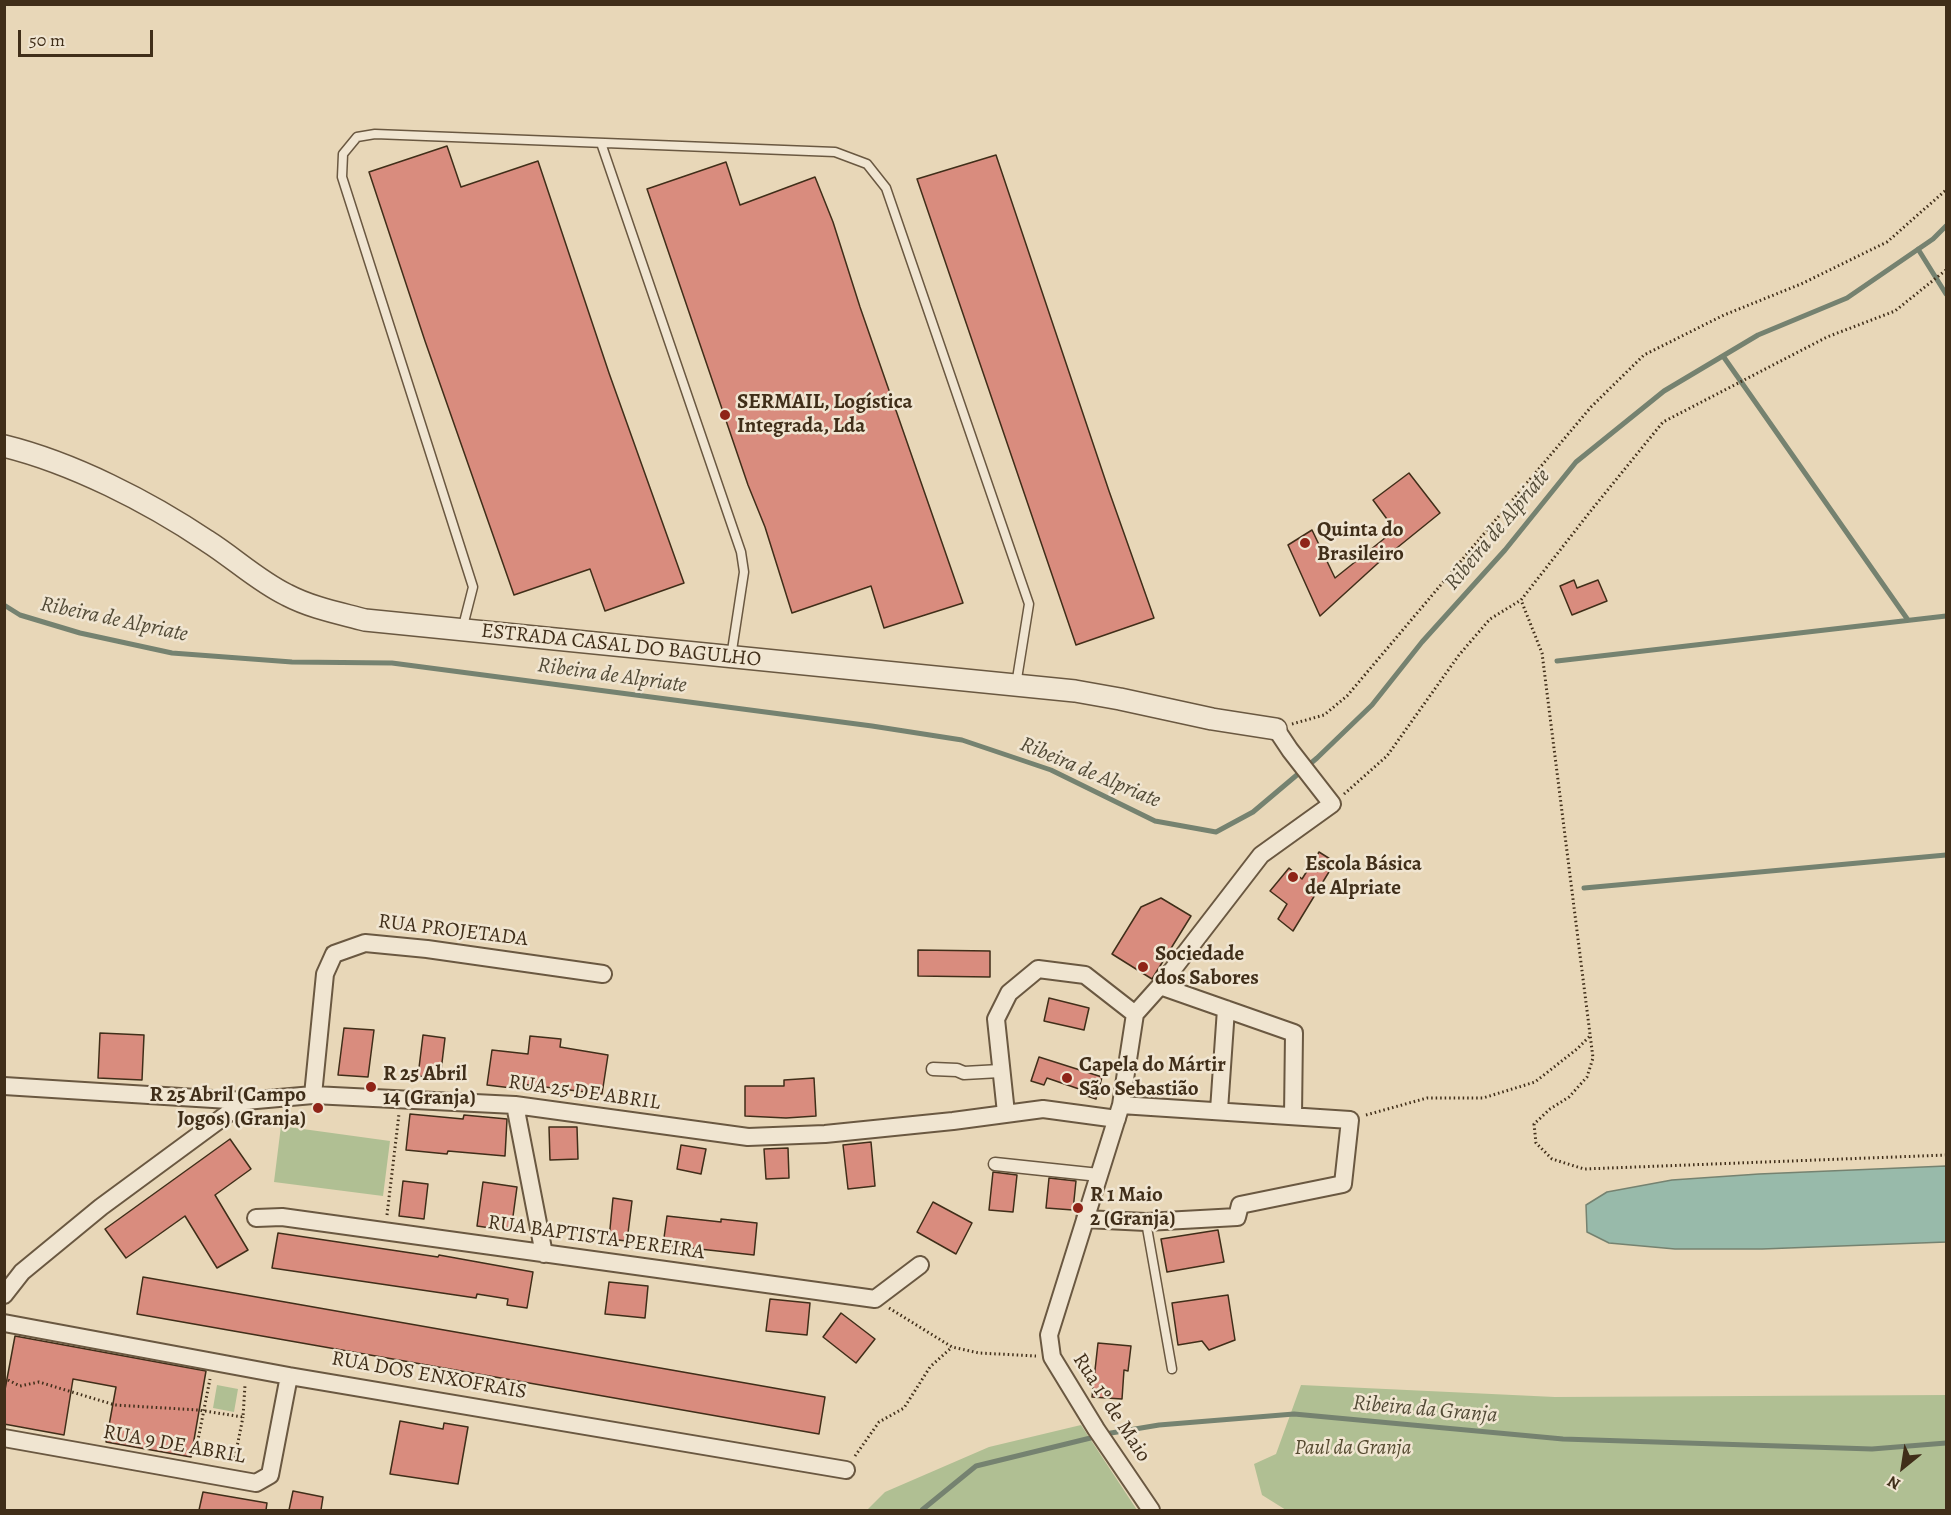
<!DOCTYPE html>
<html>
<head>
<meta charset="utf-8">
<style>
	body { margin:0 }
	#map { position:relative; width:1951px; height:1515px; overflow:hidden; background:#e8d7b8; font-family:Alegreya,serif }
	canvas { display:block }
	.frame { position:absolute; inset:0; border:6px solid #402e19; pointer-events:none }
	.north { position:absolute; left:1873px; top:1437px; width:60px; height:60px; -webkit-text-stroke:4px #f0e5d1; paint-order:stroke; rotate:210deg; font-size:16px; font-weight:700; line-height:24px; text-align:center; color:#402e19 }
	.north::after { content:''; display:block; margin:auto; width:21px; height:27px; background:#402e19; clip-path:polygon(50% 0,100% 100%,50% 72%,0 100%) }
	.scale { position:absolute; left:18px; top:30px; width:135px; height:27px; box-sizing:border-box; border:3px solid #402e19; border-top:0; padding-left:8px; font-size:18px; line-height:21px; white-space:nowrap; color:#402e19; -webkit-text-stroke:4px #f0e5d1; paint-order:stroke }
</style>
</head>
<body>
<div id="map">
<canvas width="1951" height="1515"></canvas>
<div class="frame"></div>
<div class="north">N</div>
<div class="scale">50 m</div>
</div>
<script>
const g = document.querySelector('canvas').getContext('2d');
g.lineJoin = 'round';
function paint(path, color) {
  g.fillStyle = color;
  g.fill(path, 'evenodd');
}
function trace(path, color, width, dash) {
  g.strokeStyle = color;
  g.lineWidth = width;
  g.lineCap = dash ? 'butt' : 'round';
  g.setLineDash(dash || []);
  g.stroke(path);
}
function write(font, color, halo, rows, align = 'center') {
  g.font = font + ' Alegreya,serif';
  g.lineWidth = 5;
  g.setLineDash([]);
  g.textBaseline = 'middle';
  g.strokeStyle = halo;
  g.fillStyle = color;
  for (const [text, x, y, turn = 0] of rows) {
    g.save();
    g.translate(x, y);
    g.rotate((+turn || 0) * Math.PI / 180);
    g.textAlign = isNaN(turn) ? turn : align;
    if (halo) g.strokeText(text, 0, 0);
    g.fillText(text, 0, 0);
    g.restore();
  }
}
const green = new Path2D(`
	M281,1126L390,1141L383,1196L274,1182Z
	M217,1385L238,1389L234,1412L213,1408Z
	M1301,1385L1555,1397L1946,1395V1510H1286L1262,1495L1254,1464L1276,1454Z
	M1081,1425L1137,1510H867L885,1492L989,1447Z`);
const water = new Path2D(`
	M1946,1166V1242L1762,1249H1675L1609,1243L1587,1232L1586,1205L1607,1192L1672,1180L1759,1174Z`);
const stream = new Path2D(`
	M1918,249L1946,294
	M1723,356L1908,620
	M4,605L20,615L80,633L172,653L292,662L392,663L872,726L962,740L1051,770L1155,821L1216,832L1253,812L1317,758L1372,705L1422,642L1505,550L1576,462L1664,391L1758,335L1847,298L1933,239L1946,226
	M1557,661L1946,616
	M1584,888L1946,855
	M922,1510L976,1466L1111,1433L1159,1425L1294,1414L1563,1439L1872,1449L1946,1443`);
const building = new Path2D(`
	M447,146L461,187L538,161L609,373L684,583L605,611L590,569L514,595L425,341L369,172Z
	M996,155L1109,491L1154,618L1076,645L917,179Z
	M726,162L740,205L815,177L833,222L860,307L963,603L884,628L871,586L792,613L765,527L748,485L647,189Z
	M1409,473L1440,513L1377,564L1320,616L1288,545L1312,530L1335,578L1395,530L1373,500Z
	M1574,580L1577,588L1598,580L1607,601L1572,615L1560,586Z
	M1319,852L1335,862L1293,931L1278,919L1287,904L1270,891L1289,868L1302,879Z
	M1161,898L1191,916L1152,979L1112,954L1141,907Z
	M918,950L990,951V977L918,976Z
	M1049,998L1089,1008L1084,1030L1044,1021Z
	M344,1028L374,1030L368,1077L338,1075Z
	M100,1033L144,1035L142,1080L98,1078Z
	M423,1035L445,1038L440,1079L418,1076Z
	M530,1036L561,1039L560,1047L608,1055L602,1094L521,1084L520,1089L487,1085L492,1050L528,1054Z
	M1039,1057L1102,1077L1096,1099L1081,1094L1082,1090L1047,1078L1044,1085L1031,1081Z
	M814,1078L816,1116L786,1118L745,1116V1086H784V1080Z
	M410,1114L463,1119L464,1115L507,1119L505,1156L448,1151L447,1154L406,1150Z
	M549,1127H577L578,1159L550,1160Z
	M230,1139L251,1169L215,1195L248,1250L217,1268L185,1216L126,1258L105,1229Z
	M871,1142L875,1186L848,1189L843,1145Z
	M681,1145L706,1149L701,1174L677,1169Z
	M788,1148L789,1178L766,1179L764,1149Z
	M993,1172L1017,1175L1013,1212L989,1210Z
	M1049,1178L1076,1181L1073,1210L1046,1208Z
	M403,1181L428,1184L424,1219L399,1216Z
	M483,1182L517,1187L511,1231L477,1226Z
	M613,1198L632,1201L627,1241L609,1239Z
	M933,1202L972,1223L956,1254L917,1232Z
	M667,1216L721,1222V1219L757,1223L754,1255L663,1245Z
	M1218,1230L1224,1262L1167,1272L1161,1239Z
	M278,1233L438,1257L439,1255L533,1272L527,1308L507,1305L508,1299L477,1294L476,1298L272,1268Z
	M143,1277L825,1397L819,1434L137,1314Z
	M609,1282L648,1286L645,1318L605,1314Z
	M1228,1295L1235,1340L1209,1350L1202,1341L1178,1345L1172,1303Z
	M770,1299L810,1303L807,1335L766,1331Z
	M841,1313L875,1339L856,1363L823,1337Z
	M15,1336L206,1371L191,1457L106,1442L116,1387L73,1379L64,1435L4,1424V1395Z
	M1098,1343L1131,1346L1128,1371L1124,1370L1122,1399L1092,1397Z
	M400,1421L443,1429L444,1423L468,1427L458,1484L390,1474Z
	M293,1491L323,1497L321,1510H289Z
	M203,1492L267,1503L266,1510H199Z`);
const path = new Path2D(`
	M1946,270L1895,311L1827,337L1663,422L1593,508L1521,600L1542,653L1593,1058L1587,1077L1569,1097L1550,1109L1534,1124L1536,1143L1552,1159L1584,1169L1946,1155
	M1292,724L1324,715L1347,696L1591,407L1644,355L1724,315L1801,284L1887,242L1946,190
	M1344,794L1387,756L1459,655L1490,619L1521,600
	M1366,1115L1427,1098H1483L1535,1082L1577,1049L1591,1035
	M387,1215L399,1114
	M889,1308L952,1347L979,1353L1036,1356
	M4,1378L20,1386L39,1382L115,1405L198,1410L243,1417L245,1385
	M195,1455L210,1379
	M855,1456L879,1422L904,1408L930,1367L952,1347
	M234,1462L243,1417`);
const service = new Path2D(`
	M601,143L741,552L744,572L731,657
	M462,630L473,587L342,177L343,154L357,137L375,134L835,152L867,164L886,188L1029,604L1016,685
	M1146,1222L1172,1369`);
const pedestrian = new Path2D(`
	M933,1069L957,1070L964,1073L1000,1071
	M995,1164L1099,1175`);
const minor = new Path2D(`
	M1160,986L1294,1033L1293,1116
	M1135,1014L1121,1105L1049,1335L1052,1357L1096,1429L1151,1510
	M1135,1014L1160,986L1261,855L1332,804L1290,750L1276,729
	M4,1086L245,1101
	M313,1095L325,974L334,954L365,943L427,949L603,974
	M515,1105L544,1254
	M1219,1110L1226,1009
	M1006,1113L996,1019L1009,993L1038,969L1085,975L1135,1014
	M256,1218L282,1217L875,1299L920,1265
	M1085,1219L1146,1222L1237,1217L1240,1205L1343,1184L1350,1120L1121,1105
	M4,1295L22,1272L101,1207L245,1101L313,1095L515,1105L748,1137L825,1134L953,1121L1043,1109L1117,1119
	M4,1323L289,1376L846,1470
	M4,1438L256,1483L270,1475L289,1376`);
const tertiary = new Path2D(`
	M4,446C73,463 149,502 207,541C234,558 258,581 287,595C312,608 339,613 365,620L1075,691L1120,699L1212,719L1276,729`);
const markers = [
	[725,415,6,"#8f2418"],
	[1305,543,6,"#8f2418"],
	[1293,877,6,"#8f2418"],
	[1143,967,6,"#8f2418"],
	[1067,1078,6,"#8f2418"],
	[371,1087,6,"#8f2418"],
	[318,1108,6,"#8f2418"],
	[1078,1208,6,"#8f2418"]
];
const poiNames = [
	["SERMAIL, Logística",737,403],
	["Integrada, Lda",737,427],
	["Quinta do",1317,531],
	["Brasileiro",1317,555],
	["Escola Básica",1305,865],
	["de Alpriate",1305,889],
	["Sociedade",1155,955],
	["dos Sabores",1155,979],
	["Capela do Mártir",1079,1066],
	["São Sebastião",1079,1090],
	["R 25 Abril",383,1075],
	["14 (Granja)",383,1099],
	["R 25 Abril (Campo",306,1096,"right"],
	["Jogos) (Granja)",306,1120,"right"],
	["R 1 Maio",1090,1196],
	["2 (Granja)",1090,1220]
];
const streetNames = [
	["ESTRADA CASAL DO BAGULHO",621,646,6],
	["RUA PROJETADA",453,931,7],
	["RUA 25 DE ABRIL",584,1093,8],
	["RUA BAPTISTA PEREIRA",596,1238,8],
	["RUA DOS ENXOFRAIS",429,1376,10],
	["Rua 1º de Maio",1111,1408,57],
	["RUA 9 DE ABRIL",174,1445,10]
];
const parkNames = [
	["Paul da Granja",1353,1449]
];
const waterNames = [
	["Ribeira de Alpriate",1498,530,-50],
	["Ribeira de Alpriate",114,620,12],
	["Ribeira de Alpriate",612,676,8],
	["Ribeira de Alpriate",1090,773,23],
	["Ribeira da Granja",1425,1410,5]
];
paint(green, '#b0bf93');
paint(water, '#98baaa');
trace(water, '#758270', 1.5);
trace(stream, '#758270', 5);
paint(building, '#d98c7e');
trace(building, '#402e19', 1.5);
trace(service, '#6a5841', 11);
trace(pedestrian, '#6a5841', 15);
trace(minor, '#6a5841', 20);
trace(tertiary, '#6a5841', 24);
trace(path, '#402e19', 3, [1.5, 3]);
trace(service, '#f0e5d1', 8);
trace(pedestrian, '#f0e5d1', 12);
trace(minor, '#f0e5d1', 16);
trace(tertiary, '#f0e5d1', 21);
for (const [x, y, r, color] of markers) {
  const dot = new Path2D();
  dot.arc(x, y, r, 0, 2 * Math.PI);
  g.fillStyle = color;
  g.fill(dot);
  trace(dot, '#f0e5d1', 2);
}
write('bold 21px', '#402e19', '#f0e5d1', poiNames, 'left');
write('21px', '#402e19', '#f0e5d1', streetNames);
write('italic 21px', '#564b31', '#f0e5d1', parkNames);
write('italic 22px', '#524a36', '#f0e5d1', waterNames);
</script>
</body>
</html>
